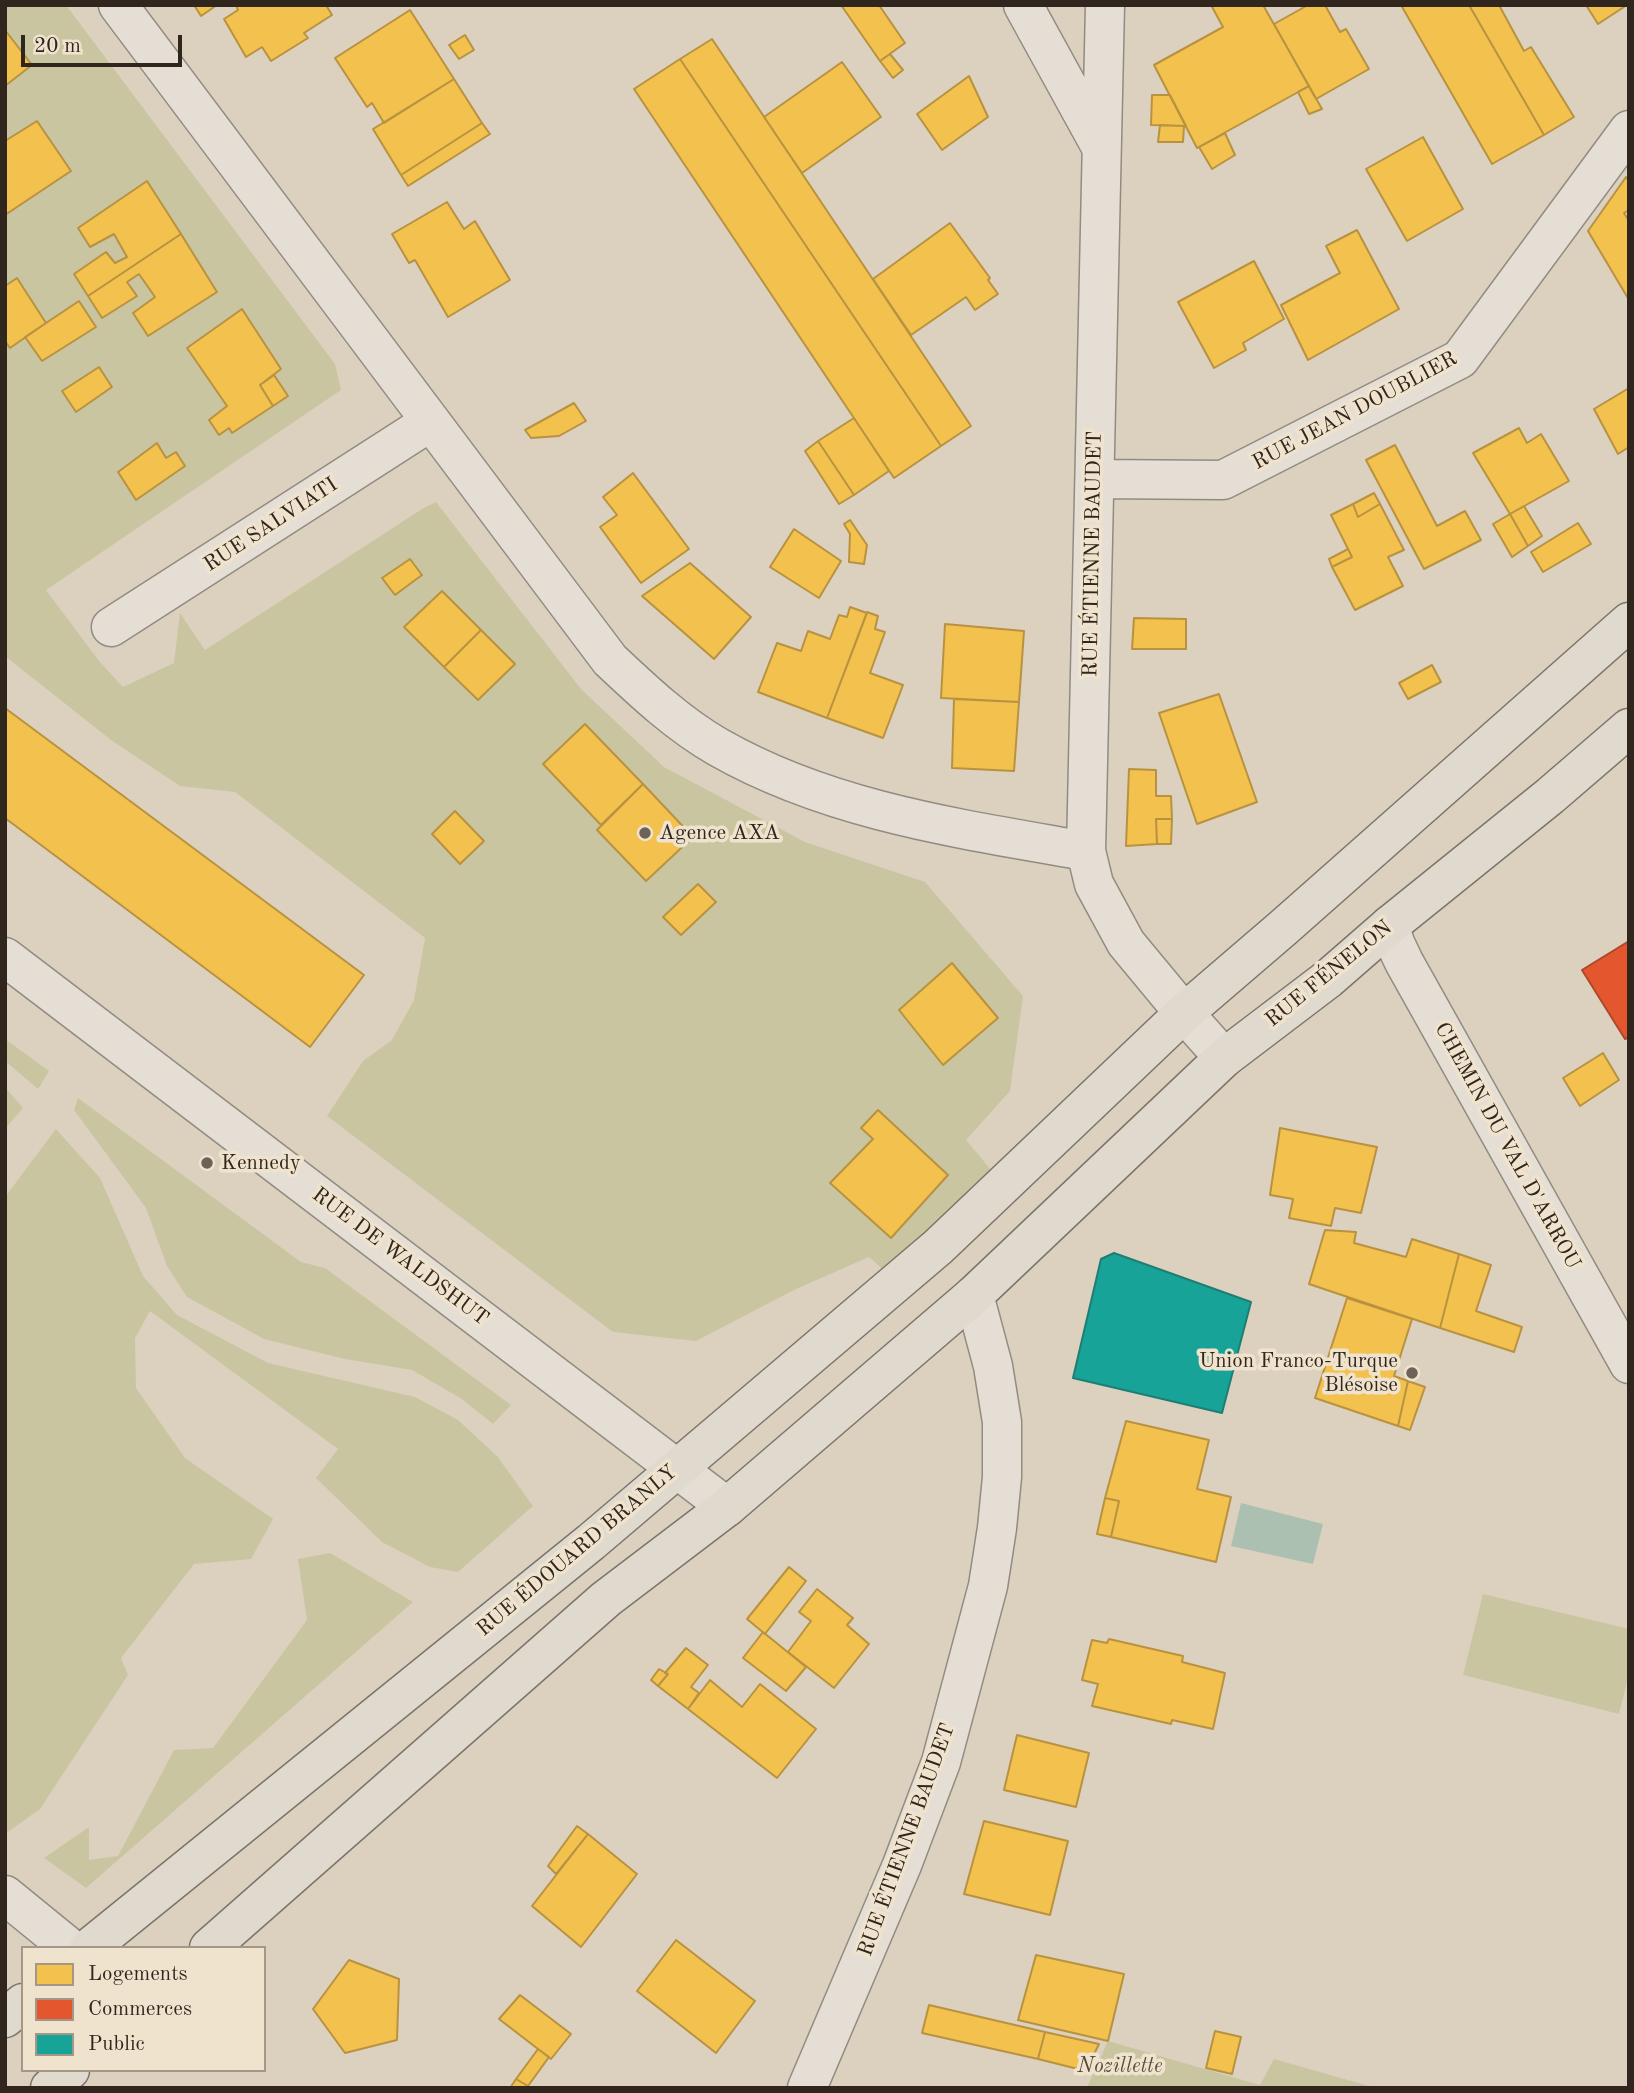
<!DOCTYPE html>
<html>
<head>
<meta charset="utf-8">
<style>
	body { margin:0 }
	#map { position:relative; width:1634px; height:2093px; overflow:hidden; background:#dcd1bf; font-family:"Old Standard TT",serif }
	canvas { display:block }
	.frame { position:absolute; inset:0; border:7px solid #31261e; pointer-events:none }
	.legend { position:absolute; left:21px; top:1946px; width:245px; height:126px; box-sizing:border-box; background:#f0e3ce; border:2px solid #a49788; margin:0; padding:9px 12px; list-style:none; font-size:21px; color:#31261e }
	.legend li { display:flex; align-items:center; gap:14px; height:35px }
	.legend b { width:35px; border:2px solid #a49788 }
	.scale { position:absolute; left:21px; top:35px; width:161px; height:32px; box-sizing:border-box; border:4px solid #31261e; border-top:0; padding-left:9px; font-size:21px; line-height:24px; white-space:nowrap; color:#31261e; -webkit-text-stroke:5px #f0e3ce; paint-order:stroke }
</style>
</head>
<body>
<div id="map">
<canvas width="1634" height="2093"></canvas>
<div class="frame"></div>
<ul class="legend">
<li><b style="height:19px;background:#f2c14e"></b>Logements</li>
<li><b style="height:19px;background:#e4572e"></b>Commerces</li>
<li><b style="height:19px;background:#17a398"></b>Public</li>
</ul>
<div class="scale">20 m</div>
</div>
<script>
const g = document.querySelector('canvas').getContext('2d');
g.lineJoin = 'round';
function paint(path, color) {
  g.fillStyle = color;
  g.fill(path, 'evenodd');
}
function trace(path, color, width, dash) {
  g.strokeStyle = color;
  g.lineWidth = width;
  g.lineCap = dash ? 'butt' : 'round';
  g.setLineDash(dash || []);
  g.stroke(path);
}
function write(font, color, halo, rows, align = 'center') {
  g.font = font + ' "Old Standard TT",serif';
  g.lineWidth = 7;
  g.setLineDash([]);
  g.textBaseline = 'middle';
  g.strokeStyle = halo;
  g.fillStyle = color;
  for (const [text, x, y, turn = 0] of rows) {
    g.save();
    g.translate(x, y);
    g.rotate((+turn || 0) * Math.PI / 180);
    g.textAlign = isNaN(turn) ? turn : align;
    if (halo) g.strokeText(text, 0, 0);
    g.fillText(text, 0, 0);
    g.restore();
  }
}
const green = new Path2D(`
	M5,5H66L335,364L341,390L46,590L99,661L123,687L174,663L180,613L205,650L422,509L436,502L581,689L664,767L805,842L925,882L1023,996L1010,1091L966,1140L997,1177L887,1273L869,1257L796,1289L696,1341L613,1332L327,1116L363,1061L392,1040L414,1000L425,938L235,792L180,786L111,740L5,656V341L25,337L42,361L96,327L79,302L46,323L17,278L5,286V215L71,171L37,121L5,141V86L32,65L5,30ZM147,181L217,292L148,336L133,313L155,297L139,274L127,282L136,296L103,318L74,274L106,252L115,263L127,257L114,234L90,247L79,228ZM187,348L274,375L288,396L233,433L229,428L219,435L209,420L227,406ZM99,367L112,387L75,411L62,391ZM157,443L166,458L176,452L185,466L136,499L118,471ZM409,559L422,575L395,595L382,578ZM442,592L478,700L404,627ZM584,724L693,837L646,881L597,831L601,825L543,764ZM455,811L484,841L461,864L432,834ZM698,884L716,901L681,935L663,917ZM952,963L998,1018L944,1064L899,1010ZM878,1111L891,1238L873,1139L861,1128Z
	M5,1039L49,1071L38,1089L5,1061Z
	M5,1087L23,1108L5,1129Z
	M78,1098L301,1262L325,1268L511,1405L493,1424L462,1399L412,1370L345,1359L264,1339L187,1297L167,1266L146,1208L74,1110Z
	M56,1129L100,1178L143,1276L177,1315L268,1363L415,1397L458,1420L497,1456L533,1506L458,1572L430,1567L382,1542L316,1478L338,1449L150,1311L135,1338L136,1388L185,1458L273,1519L251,1559L194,1564L121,1658L128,1675L40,1809L5,1834V1197Z
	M330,1553L413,1602L86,1888L44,1858L89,1827V1860L118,1856L174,1750L213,1748L307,1620L298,1559Z
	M1483,1594L1629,1629V1674L1619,1714L1463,1675Z
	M1108,2041L1260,2085L1274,2059L1376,2088H1087Z`);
const water = new Path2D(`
	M1241,1503L1323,1524L1313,1564L1231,1546Z`);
const homes = new Path2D(`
	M194,5H217L201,16Z
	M236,5H326L332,15L304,33L308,38L271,61L262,47L246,57L224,19L238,10Z
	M841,5H879L905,43L880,61Z
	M1211,5H1263L1309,86L1197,148L1154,65L1223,27Z
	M1308,5H1325L1340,32L1346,29L1369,69L1316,99L1274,24Z
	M1401,5H1469L1544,135L1492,164Z
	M1469,5H1499L1524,51L1531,47L1574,117L1544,135Z
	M1586,5H1627L1598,24Z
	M410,10L454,79L384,123L372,103L367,107L335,58Z
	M5,30L32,65L5,86Z
	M465,35L474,50L459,59L449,45Z
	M712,39L971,426L941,446L680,59Z
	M890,54L903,70L893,78L880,61Z
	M680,59L941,446L894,478L634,89Z
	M842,62L881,117L802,173L764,117Z
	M969,76L988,117L942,150L917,114Z
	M454,79L482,123L401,175L373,129Z
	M1309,86L1322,109L1309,114L1298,92Z
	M1152,95H1170L1186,126L1151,125Z
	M37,121L71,171L5,215V141Z
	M482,123L490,134L408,186L401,175Z
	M1160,125L1184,126L1183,142H1158Z
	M1225,133L1235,155L1212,169L1199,147Z
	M1423,137L1463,209L1407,241L1366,169Z
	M1626,177L1629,182V210L1624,213L1629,221V300L1588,231Z
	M147,181L181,234L88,296L74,274L106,252L115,263L127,257L114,234L90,247L78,228Z
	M447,202L464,229L475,221L510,280L448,317L415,260L409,263L392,234Z
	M950,223L990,278L988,280L998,294L975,310L966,297L911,335L873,279Z
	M1357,230L1399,309L1308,360L1281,305L1340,273L1326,246Z
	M181,234L217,292L148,336L133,313L155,297L139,274L127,282L137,296L102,318L88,296Z
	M1254,261L1284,319L1243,343L1246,350L1214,368L1178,302Z
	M17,278L46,323L10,348L5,341V286Z
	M79,301L96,327L42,361L25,337Z
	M242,309L281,369L260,385L273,406L232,433L229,428L219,435L209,420L227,406L187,348Z
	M99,367L112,387L76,412L62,391Z
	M274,375L288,396L273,406L260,385Z
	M1629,388V447L1618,454L1594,409Z
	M574,403L586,421L559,436L531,438L525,430Z
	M854,418L889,471L854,495L818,441Z
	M1519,428L1527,443L1541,434L1569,481L1510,514L1473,453Z
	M818,441L854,495L839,504L805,451Z
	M157,443L166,458L176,452L185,466L136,500L118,472Z
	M1395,445L1437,526L1465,511L1481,540L1424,569L1366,460Z
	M633,473L689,549L641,583L600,527L617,515L603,497Z
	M1374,493L1380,504L1358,517L1353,504Z
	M1353,504L1358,517L1380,504L1404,550L1388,557L1403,586L1355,610L1332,567L1352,557L1331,515Z
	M1524,506L1542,536L1528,546L1510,514Z
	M1510,514L1528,546L1512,557L1493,524Z
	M850,520L867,545L864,564L849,562L850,534L844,524Z
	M1578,523L1591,544L1543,572L1531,552Z
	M794,529L841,561L819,598L770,567Z
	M1348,549L1352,557L1332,567L1329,559Z
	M410,559L422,575L395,595L382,578Z
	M690,563L751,617L714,659L642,596Z
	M442,591L481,630L444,667L404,627Z
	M850,607L867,613L827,718L758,692L777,643L801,651L808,631L830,639L839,615L847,617Z
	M867,612L878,616L875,629L885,632L870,673L903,685L883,738L827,718Z
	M1134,618L1186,619V649H1132Z
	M945,624L1024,631L1019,702L941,698Z
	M481,630L515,664L478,700L444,667Z
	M1432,665L1441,682L1408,699L1399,683Z
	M1219,694L1257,802L1197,824L1159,713Z
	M954,699L1019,702L1014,771L952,768Z
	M5,708L364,975L310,1047L5,818Z
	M585,724L643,784L601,825L543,764Z
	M1129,769L1156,770V796H1171L1172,819H1156L1157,844L1126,846Z
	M643,784L693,837L646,881L597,830Z
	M455,811L484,841L460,864L432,834Z
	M1156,819H1172L1171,844H1157Z
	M698,884L716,902L681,935L663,917Z
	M952,963L998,1018L943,1065L899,1010Z
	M1603,1053L1619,1080L1580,1106L1563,1078Z
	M878,1110L948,1175L891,1238L830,1183L873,1139L861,1128Z
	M1280,1128L1377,1147L1361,1213L1335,1208L1331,1226L1289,1218L1293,1199L1270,1195Z
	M1325,1230L1356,1232L1354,1243L1406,1257L1412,1239L1459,1254L1440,1328L1309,1284Z
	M1459,1254L1491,1265L1476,1311L1522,1327L1514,1352L1440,1328Z
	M1347,1298L1412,1319L1394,1376L1408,1381L1398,1426L1315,1398Z
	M1408,1381L1425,1387L1410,1430L1398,1426Z
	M1126,1421L1209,1440L1197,1489L1231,1497L1216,1562L1111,1537L1119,1501L1105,1498Z
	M1105,1498L1119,1501L1111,1537L1097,1534Z
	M789,1567L806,1581L765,1634L747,1619Z
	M817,1589L853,1618L847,1625L869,1644L834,1688L788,1652L811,1621L799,1612Z
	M763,1632L806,1667L786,1691L743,1658Z
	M1109,1639L1183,1656L1182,1662L1225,1673L1213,1729L1172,1720L1171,1724L1092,1706L1098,1684L1082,1680L1092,1640L1107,1643Z
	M686,1648L708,1665L691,1687L699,1693L688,1709L658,1686L668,1674L665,1673Z
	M659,1669L668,1674L658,1686L651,1680Z
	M710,1680L742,1707L760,1684L816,1729L777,1778L688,1709Z
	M1017,1735L1089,1753L1076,1807L1004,1790Z
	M984,1821L1068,1841L1050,1915L964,1894Z
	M577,1826L588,1834L556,1874L548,1866Z
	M588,1834L637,1874L581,1947L532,1906Z
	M676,1940L755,2001L716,2053L637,1991Z
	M1036,1955L1124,1974L1108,2041L1018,2020Z
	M349,1960L399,1979L397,2040L345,2053L313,2009Z
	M520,1995L571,2034L551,2059L499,2019Z
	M929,2005L1045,2032L1038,2059L922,2033Z
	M1215,2031L1241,2037L1232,2074L1206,2068Z
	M1045,2032L1099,2044L1086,2071L1038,2059Z
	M538,2049L549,2057L528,2086L516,2079Z
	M516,2079L528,2086L527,2088H510Z`);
const shops = new Path2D(`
	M1629,941V1037L1625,1039L1582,970Z`);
const public = new Path2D(`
	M1114,1253L1251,1302L1222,1413L1073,1378L1101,1259Z`);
const minor = new Path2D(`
	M118,5L610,660C644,692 678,724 718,747C830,811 961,829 1086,851
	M1023,5L1101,147
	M1105,5L1086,851L1094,884L1126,943L1184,1013L1224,1058
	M1096,479L1223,480L1460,359L1629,130
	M111,627L430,422
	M1390,925L1395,943L1404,962L1629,1364
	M5,957L727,1507
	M5,1895L70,1948
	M807,2088L902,1865L941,1762L988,1586L997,1528L1002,1477V1422L993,1366L974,1295`);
const major = new Path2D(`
	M89,1948L591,1542L938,1247L1184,1013L1283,928L1629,622
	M209,1948L606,1599L727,1507L974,1295L1224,1058L1328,979L1390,925L1550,796L1629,728
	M5,2018L23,2003
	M50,2088L70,2070`);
const markers = [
	[645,833,7,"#6d6256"],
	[207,1163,7,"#6d6256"],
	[1412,1373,7,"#6d6256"]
];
const streetNames = [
	["RUE JEAN DOUBLIER",1355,411,-28],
	["RUE SALVIATI",271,525,-33],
	["RUE ÉTIENNE BAUDET",1093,554,-89],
	["RUE FÉNELON",1329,974,-39],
	["CHEMIN DU VAL D'ARROU",1507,1146,61],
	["RUE DE WALDSHUT",400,1257,37],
	["RUE ÉDOUARD BRANLY",577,1551,-40],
	["RUE ÉTIENNE BAUDET",907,1840,-70]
];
const poiNames = [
	["Agence AXA",659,833],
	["Kennedy",221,1163],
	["Union Franco-Turque",1398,1361,"right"],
	["Blésoise",1398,1385,"right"]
];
const parkNames = [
	["Nozillette",1120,2066]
];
paint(green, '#cac5a1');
paint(water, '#acc0b2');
paint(homes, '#f2c14e');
trace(homes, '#b89240', 2);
paint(shops, '#e4572e');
trace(shops, '#ae4829', 2);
paint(public, '#17a398');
trace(public, '#1f7e73', 2);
trace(minor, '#928b80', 41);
trace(major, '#7b746a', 41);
trace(minor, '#e4ded5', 38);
trace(major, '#dfd9ce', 38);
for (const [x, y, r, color] of markers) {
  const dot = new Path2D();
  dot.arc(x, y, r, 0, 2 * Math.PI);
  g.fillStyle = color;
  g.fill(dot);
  trace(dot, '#f0e3ce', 2.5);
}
write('21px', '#31261e', '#f0e3ce', streetNames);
write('21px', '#31261e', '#f0e3ce', poiNames, 'left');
write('italic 21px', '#544b38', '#f0e3ce', parkNames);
</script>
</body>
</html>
